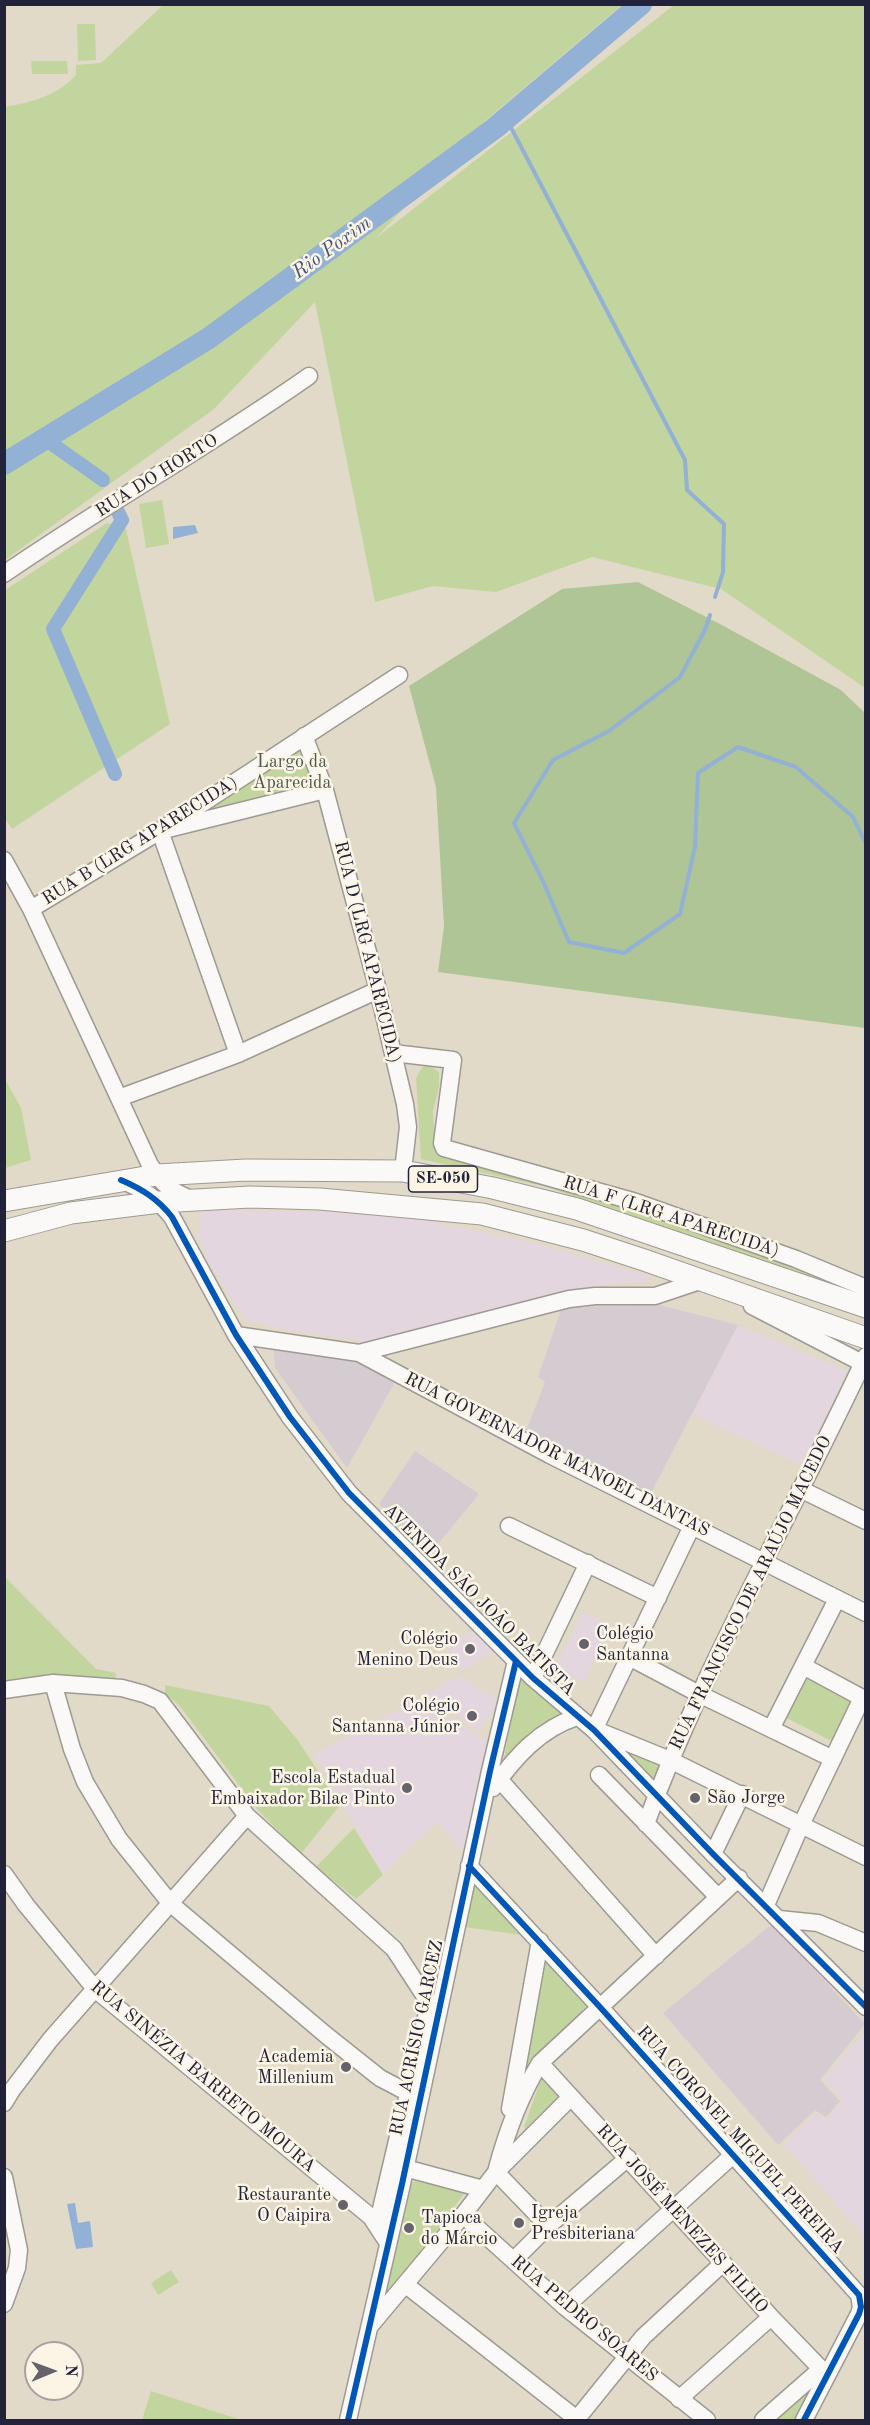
<!DOCTYPE html>
<html>
<head>
<meta charset="utf-8">
<style>
	body { margin:0 }
	#map { position:relative; width:870px; height:2425px; overflow:hidden; background:#e2dac8; font-family:"Old Standard TT",serif }
	canvas { display:block }
	.frame { position:absolute; inset:0; border:6px solid #22223b; pointer-events:none }
	.north { position:absolute; left:24px; top:2341px; width:60px; height:60px; box-sizing:border-box; background:#fcf5e5; border:2px solid #a5a1a1; border-radius:50%; rotate:89deg; font-size:16px; font-weight:700; line-height:24px; text-align:center; color:#22223b }
	.north::after { content:''; display:block; margin:auto; width:21px; height:27px; background:#65626c; clip-path:polygon(50% 0,100% 100%,50% 72%,0 100%) }
</style>
</head>
<body>
<div id="map">
<canvas width="870" height="2425"></canvas>
<div class="frame"></div>
<div class="north">N</div>
</div>
<script>
const g = document.querySelector('canvas').getContext('2d');
g.lineJoin = 'round';
function paint(path, color) {
  g.fillStyle = color;
  g.fill(path, 'evenodd');
}
function trace(path, color, width, dash) {
  g.strokeStyle = color;
  g.lineWidth = width;
  g.lineCap = dash ? 'butt' : 'round';
  g.setLineDash(dash || []);
  g.stroke(path);
}
function write(font, color, halo, rows, align = 'center') {
  g.font = font + ' "Old Standard TT",serif';
  g.lineWidth = 5;
  g.setLineDash([]);
  g.textBaseline = 'middle';
  g.strokeStyle = halo;
  g.fillStyle = color;
  for (const [text, x, y, turn = 0] of rows) {
    g.save();
    g.translate(x, y);
    g.rotate((+turn || 0) * Math.PI / 180);
    g.textAlign = isNaN(turn) ? turn : align;
    if (halo) g.strokeText(text, 0, 0);
    g.fillText(text, 0, 0);
    g.restore();
  }
}
const built = new Path2D(`
	M201,1210L383,1212L526,1241L651,1276L649,1281L601,1285L370,1342L286,1330L246,1319L231,1299L207,1258L198,1236Z
	M738,1325L847,1371L803,1466L692,1414Z
	M583,1612L610,1624L584,1682L563,1673L558,1664Z
	M476,1629L493,1652L461,1672L447,1647Z
	M459,1676L500,1701L479,1731L424,1696L450,1679L454,1680Z
	M420,1698L491,1743L465,1853L437,1822L383,1875L314,1754Z
	M865,2032V2238L784,2144L816,2112L827,2119L842,2101L823,2079Z`);
const industrial = new Path2D(`
	M659,1305L738,1325L651,1493L526,1431L545,1382L538,1377L562,1307Z
	M273,1347L359,1359L395,1382L347,1468L275,1368Z
	M415,1451L479,1494L428,1556L379,1504Z
	M772,1924L865,2024L820,2080L840,2101L826,2117L815,2110L778,2145L663,2013Z`);
const green = new Path2D(`
	M163,5H622L484,122L376,238L674,5H865V688L721,589L592,557L496,592L433,586L375,602L315,302L214,409L5,560V107C32,102 57,96 76,75V65L101,63Z
	M77,24H95L96,60L78,61Z
	M31,61H67L68,74H32Z
	M162,500L169,544L146,548L139,504Z
	M107,523L126,529L170,724L12,829L4,817L5,590Z
	M300,741L319,786L202,816Z
	M427,1064L439,1072V1087L433,1111L435,1142L554,1179L865,1292V1300L547,1187L421,1159L416,1078L421,1069Z
	M5,1079L21,1108L31,1160L5,1168Z
	M5,1577L96,1669L116,1673L115,1682L5,1686Z
	M808,1663L864,1692L837,1744L781,1715Z
	M520,1672L562,1713L539,1727L504,1758Z
	M165,1685L269,1706L297,1739L340,1805L301,1854L257,1809L179,1705L165,1694Z
	M616,1747L665,1763L656,1783Z
	M354,1828L383,1875L356,1899L316,1867Z
	M475,1877L528,1936L465,1927Z
	M544,1944L594,1999L539,2053L511,2108Z
	M541,2079L552,2080L565,2097L526,2130L524,2127Z
	M417,2177L468,2188L384,2304L411,2185Z
	M171,2270L179,2282L158,2295L151,2283Z
	M821,2379L800,2420H775Z
	M151,2391L238,2419V2420H142Z`);
const forest = new Path2D(`
	M638,582L720,624L841,690L865,713V1028L438,972L444,926L436,787L409,686L562,589Z`);
const water = new Path2D(`
	M195,525L198,533L173,539V527Z
	M75,2203L78,2223L90,2221L93,2247L76,2249L67,2204Z`);
const stream = new Path2D(`
	M506,118L685,460L687,490L724,524L723,572L715,597
	M710,615L705,630L680,677L609,731L553,760L514,823L542,879L569,942L624,953L680,914L695,847L698,773L738,747L796,767L853,817L866,844`);
const canal = new Path2D(`
	M45,439L103,480
	M115,774L53,629L122,520L118,512`);
const river = new Path2D(`
	M4,464L209,338L495,128L641,4`);
const minor = new Path2D(`
	M4,574C104,505 210,446 309,376
	M304,736L325,790L378,990L405,1104L408,1127L403,1171
	M4,860L31,909L150,1165C164,1186 169,1190 193,1200
	M31,909L160,831L399,675
	M393,1053L453,1060L442,1143L444,1148L636,1202L796,1259L866,1288
	M238,1054L160,831L325,790
	M119,1098L238,1054L378,990
	M121,1180C142,1189 158,1199 172,1217L236,1335L290,1417L349,1493L533,1678L594,1730L713,1854L866,2007
	M752,1306L866,1365
	M236,1335L359,1353L550,1455L866,1613
	M359,1353L569,1299L595,1296H655L703,1280L708,1283
	M800,1489L866,1521
	M509,1526L658,1598
	M629,1657L699,1694L833,1759
	M803,1666L866,1700
	M533,1678L588,1563
	M53,1683L72,1749L85,1782L119,1839L171,1904L326,2035L380,2078L420,2099
	M4,1690L53,1683L122,1688L144,1694L160,1701L247,1816L394,1949L437,2015
	M771,1729L837,1599
	M594,1730L692,1526
	M601,1732L670,1760L866,1857
	M490,1771L499,1779L656,1956
	M599,1775L718,1897
	M493,1788C515,1757 540,1729 577,1717
	M646,1824C705,1662 793,1513 866,1356
	M713,1854L742,1794
	M469,1866L599,2006L859,2295L861,2307L859,2314L804,2420
	M4,1874L26,1905L96,1990L371,2217L388,2243
	M766,1905L801,1825L862,1698
	M779,1919L818,1923L866,1943
	M540,2063L723,2263L771,2317L827,2375
	M4,2103L12,2090L50,2040L247,1816
	M510,2109L540,1941
	M405,2168L483,2189
	M496,2172C506,2134 520,2096 540,2063L739,1878
	M496,2172L548,2226
	M4,2177L19,2250L17,2268L4,2304
	M463,2215L565,2307L707,2420
	M377,2226L427,2013
	M514,2260L548,2226L628,2158
	M406,2285L578,2420
	M565,2307L733,2155
	M370,2326L463,2215L496,2172L571,2097
	M679,2399L771,2317
	M348,2420L402,2184L490,1771L516,1661
	M576,2420L643,2337L723,2263
	M763,2420L821,2369`);
const major = new Path2D(`
	M4,1201L157,1175L246,1170L403,1171L493,1188L577,1209L866,1307
	M4,1231L71,1213L160,1202L250,1197L320,1199L482,1214L583,1240L644,1260L866,1338`);
const cycleway = new Path2D(`
	M121,1180C142,1189 158,1199 172,1217L236,1335L290,1417L349,1493L533,1678L594,1730L713,1854L866,2007
	M469,1866L599,2006L859,2295L861,2307L859,2314L804,2420
	M348,2420L402,2184L490,1771L516,1661`);
const markers = [
	[584,1644,6,"#65626c"],
	[470,1649,6,"#65626c"],
	[472,1716,6,"#65626c"],
	[407,1788,6,"#65626c"],
	[695,1798,6,"#65626c"],
	[346,2067,6,"#65626c"],
	[343,2205,6,"#65626c"],
	[519,2223,6,"#65626c"],
	[409,2228,6,"#65626c"]
];
const shields = [
	[443,1179,69]
];
const shieldNames = [
	["SE-050",443,1179]
];
const streetNames = [
	["RUA DO HORTO",157,476,-32],
	["RUA B (LRG APARECIDA)",140,841,-32],
	["RUA D (LRG APARECIDA)",367,952,76],
	["RUA F (LRG APARECIDA)",671,1217,18],
	["RUA GOVERNADOR MANOEL DANTAS",557,1455,27],
	["RUA FRANCISCO DE ARAÚJO MACEDO",751,1593,-64],
	["AVENIDA SÃO JOÃO BATISTA",479,1600,45],
	["RUA ACRÍSIO GARCEZ",417,2038,-78],
	["RUA SINÉZIA BARRETO MOURA",203,2077,40],
	["RUA CORONEL MIGUEL PEREIRA",740,2140,48],
	["RUA JOSÉ MENEZES FILHO",682,2219,48],
	["RUA PEDRO SOARES",584,2319,40]
];
const parkNames = [
	["Largo da",292,762],
	["Aparecida",292,783]
];
const poiNames = [
	["Colégio",596,1634,"left"],
	["Santanna",596,1655,"left"],
	["Colégio",458,1639],
	["Menino Deus",458,1660],
	["Colégio",460,1706],
	["Santanna Júnior",460,1727],
	["Escola Estadual",395,1778],
	["Embaixador Bilac Pinto",395,1799],
	["São Jorge",707,1798,"left"],
	["Academia",334,2057],
	["Millenium",334,2078],
	["Restaurante",331,2195],
	["O Caipira",331,2216],
	["Igreja",531,2213,"left"],
	["Presbiteriana",531,2234,"left"],
	["Tapioca",421,2218,"left"],
	["do Márcio",421,2239,"left"]
];
const waterNames = [
	["Rio Poxim",332,248,-36]
];
paint(built, '#e4d6de');
paint(industrial, '#d4ccd1');
paint(green, '#c3d59e');
paint(forest, '#b0c595');
paint(water, '#92b1d4');
trace(stream, '#92b1d4', 4);
trace(canal, '#92b1d4', 14);
trace(river, '#92b1d4', 22);
trace(minor, '#9e9a93', 19);
trace(major, '#9e9a93', 23);
trace(minor, '#fbf9f7', 16);
trace(major, '#fbf9f7', 21);
trace(cycleway, '#0057b8', 6);
for (const [x, y, r, color] of markers) {
  const dot = new Path2D();
  dot.arc(x, y, r, 0, 2 * Math.PI);
  g.fillStyle = color;
  g.fill(dot);
  trace(dot, '#fcf5e5', 2);
}
for (const [x, y, w] of shields) {
  const box = new Path2D();
  box.roundRect(x - w / 2, y - 13, w, 26, 4.5);
  g.fillStyle = '#fcf5e5';
  g.fill(box);
  trace(box, '#22223b', 1.5);
}
write('bold 16px', '#22223b', null, shieldNames);
write('18px', '#22223b', '#fcf5e5', streetNames);
write('18px', '#4b574e', '#fcf5e5', parkNames);
write('18px', '#22223b', '#fcf5e5', poiNames, 'right');
write('italic 20px', '#41547a', '#fcf5e5', waterNames);
</script>
</body>
</html>
